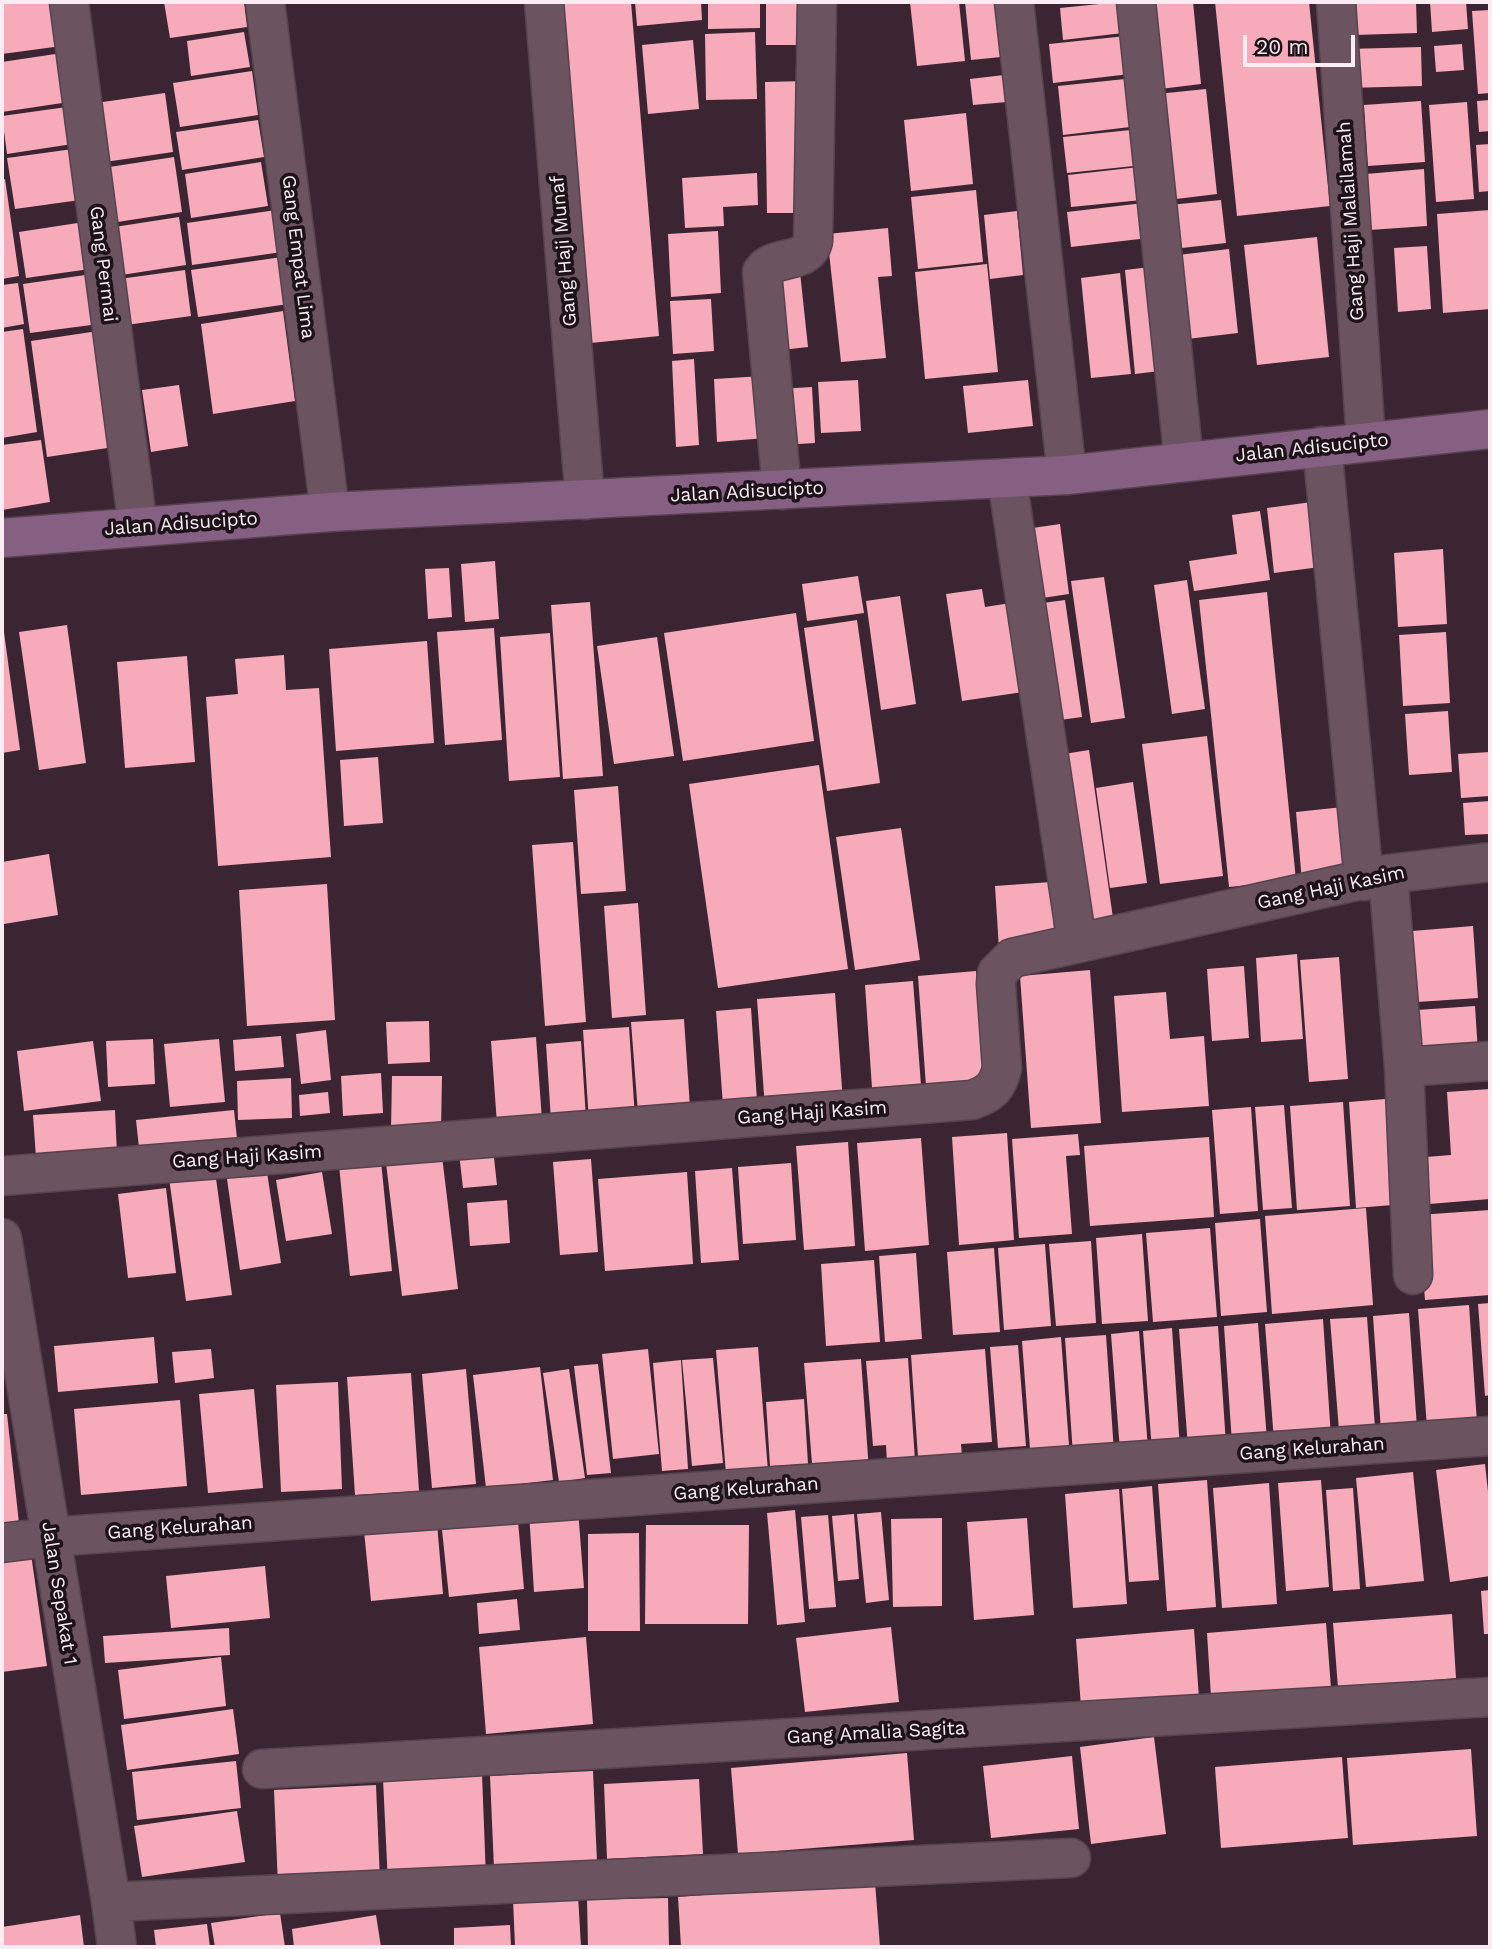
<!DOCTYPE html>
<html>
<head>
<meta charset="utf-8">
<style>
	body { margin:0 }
	#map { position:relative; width:1492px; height:1949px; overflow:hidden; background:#3b2532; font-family:"Work Sans",sans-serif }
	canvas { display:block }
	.frame { position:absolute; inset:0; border:4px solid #fbecf4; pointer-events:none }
	.scale { position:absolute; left:1243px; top:35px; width:112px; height:32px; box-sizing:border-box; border:4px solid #fbecf4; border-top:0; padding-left:9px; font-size:21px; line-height:24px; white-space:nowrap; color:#fbecf4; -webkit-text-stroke:5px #1c1218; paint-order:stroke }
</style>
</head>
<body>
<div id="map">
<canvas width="1492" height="1949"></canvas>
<div class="frame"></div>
<div class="scale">20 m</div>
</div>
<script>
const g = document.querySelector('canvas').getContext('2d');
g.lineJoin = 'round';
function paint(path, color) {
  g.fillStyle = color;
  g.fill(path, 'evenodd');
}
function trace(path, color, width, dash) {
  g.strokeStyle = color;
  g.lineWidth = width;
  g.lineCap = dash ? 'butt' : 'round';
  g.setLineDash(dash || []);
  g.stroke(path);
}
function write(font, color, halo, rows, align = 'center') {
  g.font = font + ' "Work Sans",sans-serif';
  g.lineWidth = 7;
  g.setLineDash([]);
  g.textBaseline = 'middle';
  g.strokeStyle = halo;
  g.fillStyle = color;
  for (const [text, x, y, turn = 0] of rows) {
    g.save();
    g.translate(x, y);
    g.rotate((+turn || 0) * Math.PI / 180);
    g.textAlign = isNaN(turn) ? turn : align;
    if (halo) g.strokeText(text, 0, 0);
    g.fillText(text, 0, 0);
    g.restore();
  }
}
const building = new Path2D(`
	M19,2H62L69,45L2,54V4Z
	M164,2H244L247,27L170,38Z
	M553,2H631L659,336L581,344Z
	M635,2H701L702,20L637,26Z
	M708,2H760V28L708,29Z
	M766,2H809V45H766Z
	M910,2H959L965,61L917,66Z
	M965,2H1006L1011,56L971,60Z
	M1119,2L1123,33L1063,40L1060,8Z
	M1150,2H1193L1201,84L1160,89Z
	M1215,2H1309L1330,206L1237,216Z
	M1354,2H1416L1417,33L1355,35Z
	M1430,2H1466L1468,29L1432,32Z
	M1490,10V93L1478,94L1472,11Z
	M244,32L250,67L191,76L187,41Z
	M755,32L757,99L706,100L705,34Z
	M1126,36L1130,74L1053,83L1049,44Z
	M693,40L699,109L648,114L642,45Z
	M1462,44L1464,70L1436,72L1434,46Z
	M1421,47L1422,86L1347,88V49Z
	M62,53L69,102L2,112V62Z
	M252,71L258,115L180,127L173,83Z
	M1004,75L1007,102L973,105L970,79Z
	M1125,79L1130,127L1063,135L1058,86Z
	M806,81L807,213H767L765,82Z
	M1206,89L1217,194L1168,200L1157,94Z
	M165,93L173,152L105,162L96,103Z
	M1490,100V131L1479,132L1477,101Z
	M1421,101L1425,162L1368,166L1364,105Z
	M1467,102L1474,199L1436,202L1429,105Z
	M74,106L79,143L7,154L2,116Z
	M966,113L973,184L911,191L904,120Z
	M258,120L264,157L182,170L176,132Z
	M1140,129L1143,165L1067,173L1063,137Z
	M1490,144V191L1479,192L1476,145Z
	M73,149L80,200L15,209L7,158Z
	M174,157L182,212L111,223L103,168Z
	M261,162L268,206L191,218L185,174Z
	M1139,167L1142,200L1071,207L1068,175Z
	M1424,169L1427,226L1370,230L1366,174Z
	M757,173L758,205L723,207L724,226L685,228L682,178Z
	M5,179L19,276L2,279V180Z
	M976,190L983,262L918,269L911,197Z
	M1221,200L1226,243L1173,249L1169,205Z
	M1152,202L1157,237L1071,247L1067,212Z
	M276,210L282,252L192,265L187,223Z
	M1490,210V309L1443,313L1437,214Z
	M1017,211L1023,275L990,279L984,215Z
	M179,217L186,265L115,276L108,228Z
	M84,222L90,269L26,278L19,232Z
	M888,228L892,276L878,277L886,358L841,362L827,234Z
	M718,231L721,293L671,297L668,234Z
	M1317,237L1329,357L1257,365L1244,245Z
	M1427,246L1431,309L1398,312L1394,248Z
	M1229,249L1238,333L1187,339L1178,255Z
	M282,257L288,304L198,317L191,270Z
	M987,264L998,372L925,379L915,272Z
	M1158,266L1168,370L1135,374L1125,270Z
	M185,270L191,316L119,326L112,280Z
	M800,272L808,347L773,351L765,276Z
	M1120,273L1131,374L1091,378L1081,278Z
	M92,274L99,324L30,333L23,284Z
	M18,283L24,324L2,328V285Z
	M711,299L714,351L673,354L670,301Z
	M283,311L295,401L213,414L201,324Z
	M23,329L37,432L2,438V332Z
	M98,331L114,447L47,457L31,341Z
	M694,359L699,445L676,447L672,361Z
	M763,376L766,438L717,442L714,379Z
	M858,380L861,431L821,433L818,382Z
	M1028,380L1033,426L968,433L963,386Z
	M179,385L188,446L151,452L142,390Z
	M812,387L815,443L783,445L780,389Z
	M41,440L50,502L2,510V445Z
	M1312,502L1320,567L1274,573L1267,508Z
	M1260,511L1270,580L1194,591L1189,561L1237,554L1232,515Z
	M1060,524L1069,594L1029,600L1019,530Z
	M1443,549L1447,624L1398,627L1394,553Z
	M495,561L499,619L465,622L461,564Z
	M449,568L452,617L428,619L425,569Z
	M858,576L864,613L807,621L802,584Z
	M1104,577L1125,718L1091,723L1071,581Z
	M1187,580L1205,709L1172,714L1154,585Z
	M982,589L985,607L1017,602L1030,691L962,701L946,594Z
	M1267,592L1296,880L1229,887L1199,600Z
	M900,596L916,704L881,710L866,601Z
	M1065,600L1082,717L1045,722L1028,605Z
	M590,602L603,776L563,779L551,605Z
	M796,613L814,741L683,761L664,633Z
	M857,620L880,783L827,791L804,628Z
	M3,625L20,750L2,753V626Z
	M67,625L86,763L39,770L19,632Z
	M494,628L502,740L445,745L437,632Z
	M1446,632L1450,703L1403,706L1399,635Z
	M550,633L560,777L509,781L500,637Z
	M657,637L674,756L614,764L597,646Z
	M427,641L434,743L336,751L329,649Z
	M284,655L286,690L319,688L331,857L218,866L206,697L238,694L235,659Z
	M187,656L195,762L125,768L117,662Z
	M1448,711L1452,772L1409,775L1405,714Z
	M1207,736L1223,876L1160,884L1142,744Z
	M1089,750L1115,932L1077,937L1051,756Z
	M1490,752V796L1461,798L1458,754Z
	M378,757L383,823L344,826L340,760Z
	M819,765L848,969L718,988L689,784Z
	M1133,782L1147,883L1110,888L1096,788Z
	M618,786L626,891L581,894L574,790Z
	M1490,801V834L1465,835L1463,803Z
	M1343,807L1350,877L1302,882L1296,812Z
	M901,828L920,960L855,970L836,837Z
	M573,842L586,1022L545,1026L532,845Z
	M49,854L58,915L4,924L2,862Z
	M1051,882L1055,945L999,949L995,886Z
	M327,884L335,1020L247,1026L239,890Z
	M638,903L646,1015L612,1018L604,906Z
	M1473,926L1478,998L1417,1002L1412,931Z
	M1297,954L1303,1039L1261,1042L1256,958Z
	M1339,957L1348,1079L1309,1082L1300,960Z
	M1244,966L1249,1038L1212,1041L1207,969Z
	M1090,970L1101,1123L1031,1128L1020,976Z
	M976,971L984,1082L926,1086L918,976Z
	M913,981L921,1085L872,1088L865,985Z
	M1166,992L1170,1039L1204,1036L1209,1106L1122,1112L1114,996Z
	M835,993L843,1102L765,1108L757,999Z
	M1475,1006L1478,1052L1420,1056L1417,1010Z
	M751,1008L758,1116L724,1119L716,1011Z
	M684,1019L691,1122L639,1126L631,1022Z
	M429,1021L430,1062L388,1064L386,1022Z
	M629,1027L635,1118L589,1122L583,1030Z
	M326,1030L331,1080L301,1084L296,1034Z
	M281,1036L284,1067L235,1071L233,1040Z
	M536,1037L542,1120L497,1124L491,1041Z
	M153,1039L155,1084L108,1087L106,1041Z
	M219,1039L225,1102L170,1107L164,1044Z
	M93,1041L101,1101L24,1111L17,1051Z
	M581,1041L586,1118L551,1120L546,1044Z
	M381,1073L383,1113L343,1116L341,1076Z
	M392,1076H442L441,1130L391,1129Z
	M291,1078L292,1118L238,1120L237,1081Z
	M1490,1089V1199L1429,1204L1426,1157L1451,1155L1447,1092Z
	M328,1092L330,1113L300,1116L299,1095Z
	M1397,1098L1405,1204L1356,1208L1349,1102Z
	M1343,1102L1350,1206L1297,1210L1290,1106Z
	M1284,1105L1292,1208L1263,1210L1255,1107Z
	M1251,1107L1258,1211L1220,1214L1212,1110Z
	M115,1110L117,1154L36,1158L33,1115Z
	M234,1110L238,1148L140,1157L136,1120Z
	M1007,1133L1014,1240L959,1245L952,1137Z
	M1078,1134L1080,1155L1066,1156L1072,1234L1019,1238L1012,1139Z
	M1209,1137L1214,1217L1090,1226L1084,1146Z
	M921,1138L929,1245L865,1251L857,1143Z
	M848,1142L855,1246L804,1250L796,1146Z
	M493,1149L497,1185L463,1188L459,1153Z
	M442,1156L458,1289L402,1296L386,1163Z
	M591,1159L598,1252L560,1255L553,1162Z
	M381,1161L392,1271L350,1276L339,1165Z
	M791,1163L796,1240L743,1244L738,1167Z
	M266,1166L281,1263L240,1270L226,1172Z
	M732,1168L739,1260L701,1263L695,1171Z
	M215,1171L232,1295L186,1301L169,1178Z
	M322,1172L332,1234L286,1241L276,1180Z
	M687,1172L693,1264L605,1271L598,1179Z
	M166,1188L176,1273L128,1278L118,1194Z
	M507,1200L510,1243L470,1246L467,1203Z
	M1366,1208L1373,1305L1272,1314L1265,1216Z
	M1490,1210V1295L1425,1300L1418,1215Z
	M1260,1219L1267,1312L1221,1316L1215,1223Z
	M1210,1228L1217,1317L1153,1322L1146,1233Z
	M1142,1234L1148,1321L1102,1324L1096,1238Z
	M1091,1241L1096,1323L1056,1326L1049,1244Z
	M1045,1244L1051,1326L1004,1330L998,1248Z
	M994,1248L1000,1332L953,1335L947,1252Z
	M916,1253L922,1339L885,1342L879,1256Z
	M874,1260L880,1342L826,1346L821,1264Z
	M1490,1303V1395L1485,1396L1478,1304Z
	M1469,1305L1477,1423L1427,1427L1418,1309Z
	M1409,1313L1417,1428L1381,1431L1373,1316Z
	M1367,1317L1375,1428L1339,1430L1330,1319Z
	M1323,1319L1331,1437L1274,1441L1265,1324Z
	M1258,1323L1267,1440L1232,1443L1224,1326Z
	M1218,1326L1226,1444L1188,1447L1179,1329Z
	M1172,1328L1180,1449L1152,1451L1143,1331Z
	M1139,1331L1148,1449L1120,1451L1111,1334Z
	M1106,1335L1114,1452L1073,1455L1065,1338Z
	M154,1337L158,1383L58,1392L54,1346Z
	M1061,1337L1070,1459L1031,1462L1022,1341Z
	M1018,1345L1026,1446L998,1448L990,1347Z
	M758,1347L768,1471L726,1474L716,1350Z
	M211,1349L214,1378L175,1383L172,1352Z
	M648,1349L659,1454L613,1459L602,1354Z
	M985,1349L992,1442L961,1444L963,1469L919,1472L911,1355Z
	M713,1358L723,1463L692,1466L682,1360Z
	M908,1358L915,1460L887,1463L886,1445L873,1446L866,1361Z
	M861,1359L869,1471L813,1476L804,1363Z
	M681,1360L688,1469L662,1471L653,1363Z
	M598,1364L611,1473L587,1475L574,1366Z
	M540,1367L553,1480L486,1488L473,1375Z
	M466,1369L476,1484L432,1488L422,1374Z
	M569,1369L585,1478L559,1482L543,1373Z
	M411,1373L419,1491L355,1495L347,1377Z
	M338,1382L342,1489L281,1492L276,1385Z
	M254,1389L263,1488L208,1493L199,1394Z
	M804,1399L808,1464L770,1466L766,1402Z
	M180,1400L187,1486L81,1495L74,1409Z
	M2,1414H7L19,1523L2,1525Z
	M1485,1464L1490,1510V1576L1450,1582L1436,1470Z
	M1413,1472L1424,1581L1366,1587L1356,1478Z
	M1207,1480L1216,1607L1167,1611L1158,1484Z
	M1321,1480L1329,1587L1286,1591L1278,1483Z
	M1269,1483L1277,1604L1222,1608L1213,1488Z
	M1152,1486L1159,1580L1129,1582L1122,1489Z
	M1353,1488L1360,1589L1333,1591L1326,1490Z
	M1119,1489L1127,1604L1073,1608L1065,1494Z
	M578,1509L584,1588L534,1592L529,1512Z
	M795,1510L805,1622L777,1625L767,1513Z
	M881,1512L889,1600L866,1603L857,1514Z
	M854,1514L859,1579L838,1581L832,1516Z
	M828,1515L836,1607L809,1609L801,1517Z
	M942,1518V1606L893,1607L891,1519Z
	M1027,1518L1034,1615L974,1620L967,1522Z
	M518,1521L524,1589L449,1597L442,1530Z
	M437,1523L443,1594L371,1601L364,1531Z
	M646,1525H749L748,1624H645Z
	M639,1533L640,1631H588V1534Z
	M31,1554L47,1666L2,1672V1558Z
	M265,1566L270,1618L171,1628L166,1576Z
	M1490,1590V1634H1484L1481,1591Z
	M517,1599L520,1630L479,1634L477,1603Z
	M1452,1614L1456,1678L1338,1688L1333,1623Z
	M1326,1623L1331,1688L1211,1697L1207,1633Z
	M891,1627L899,1702L805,1712L796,1638Z
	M229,1628L230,1655L105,1663L103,1636Z
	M1194,1629L1199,1698L1081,1707L1076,1639Z
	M586,1637L593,1724L486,1734L479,1647Z
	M221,1657L226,1706L124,1719L118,1670Z
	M233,1709L239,1754L127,1770L121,1725Z
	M1154,1737L1166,1834L1091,1844L1080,1747Z
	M1471,1749L1477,1836L1353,1845L1347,1758Z
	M907,1753L914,1840L738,1854L731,1768Z
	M1072,1756L1079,1829L991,1838L983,1766Z
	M1342,1757L1348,1838L1221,1848L1215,1767Z
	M236,1761L241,1808L137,1820L132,1772Z
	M593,1771L597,1862L494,1868L490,1776Z
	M482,1774L486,1878L388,1884L383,1779Z
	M699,1779L703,1854L607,1859L604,1784Z
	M376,1785L380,1881L278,1886L274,1790Z
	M237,1811L245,1862L142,1877L134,1826Z
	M875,1882L880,1947H681L678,1897Z
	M578,1895L581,1947H515L513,1899Z
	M668,1898L669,1947H588L587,1900Z
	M280,1913L285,1947H215L211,1923Z
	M80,1915L84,1947H2V1927Z
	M376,1915L381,1947H294L292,1929Z
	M207,1924L210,1947H156L154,1930Z
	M510,1925L511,1947H454V1928Z`);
const minor = new Path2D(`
	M69,2L138,527
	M265,2L330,512
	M544,2L585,500
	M1014,2L1067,475
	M1136,2L1184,462
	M1336,2L1366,441
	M1322,446L1364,881
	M1007,479L1077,943
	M782,490L762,272C775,253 807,266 813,241L817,2
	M1388,874L1404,1067L1413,1275
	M1404,1067L1490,1061
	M2,1176L972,1100C990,1094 998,1087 1002,1068L996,984L997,973L1012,958L1388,874L1490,862
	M2,1238L111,1902L117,1947
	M2,1543L50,1537L1490,1436
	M262,1769L1490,1697
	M111,1902L1071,1858`);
const secondary = new Path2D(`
	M2,538L330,512L1067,475L1490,429`);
const streetNames = [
	["Gang Haji Malailamah",1351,221,-94],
	["Gang Haji Munaf",564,251,-95],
	["Gang Empat Lima",298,257,83],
	["Gang Permai",103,264,83],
	["Jalan Adisucipto",1312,448,-6],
	["Jalan Adisucipto",747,492,-3],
	["Jalan Adisucipto",181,524,-4],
	["Gang Haji Kasim",1331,888,-12],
	["Gang Haji Kasim",812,1113,-4],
	["Gang Haji Kasim",247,1157,-4],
	["Gang Kelurahan",1312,1449,-4],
	["Gang Kelurahan",746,1489,-4],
	["Gang Kelurahan",180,1528,-4],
	["Jalan Sepakat 1",59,1593,81],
	["Gang Amalia Sagita",876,1733,-3]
];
paint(building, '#f7aaba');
trace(minor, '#55434e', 41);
trace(secondary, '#55434e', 41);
trace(minor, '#6b5360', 38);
trace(secondary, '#866082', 38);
write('19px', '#fbecf4', '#1c1218', streetNames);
</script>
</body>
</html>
